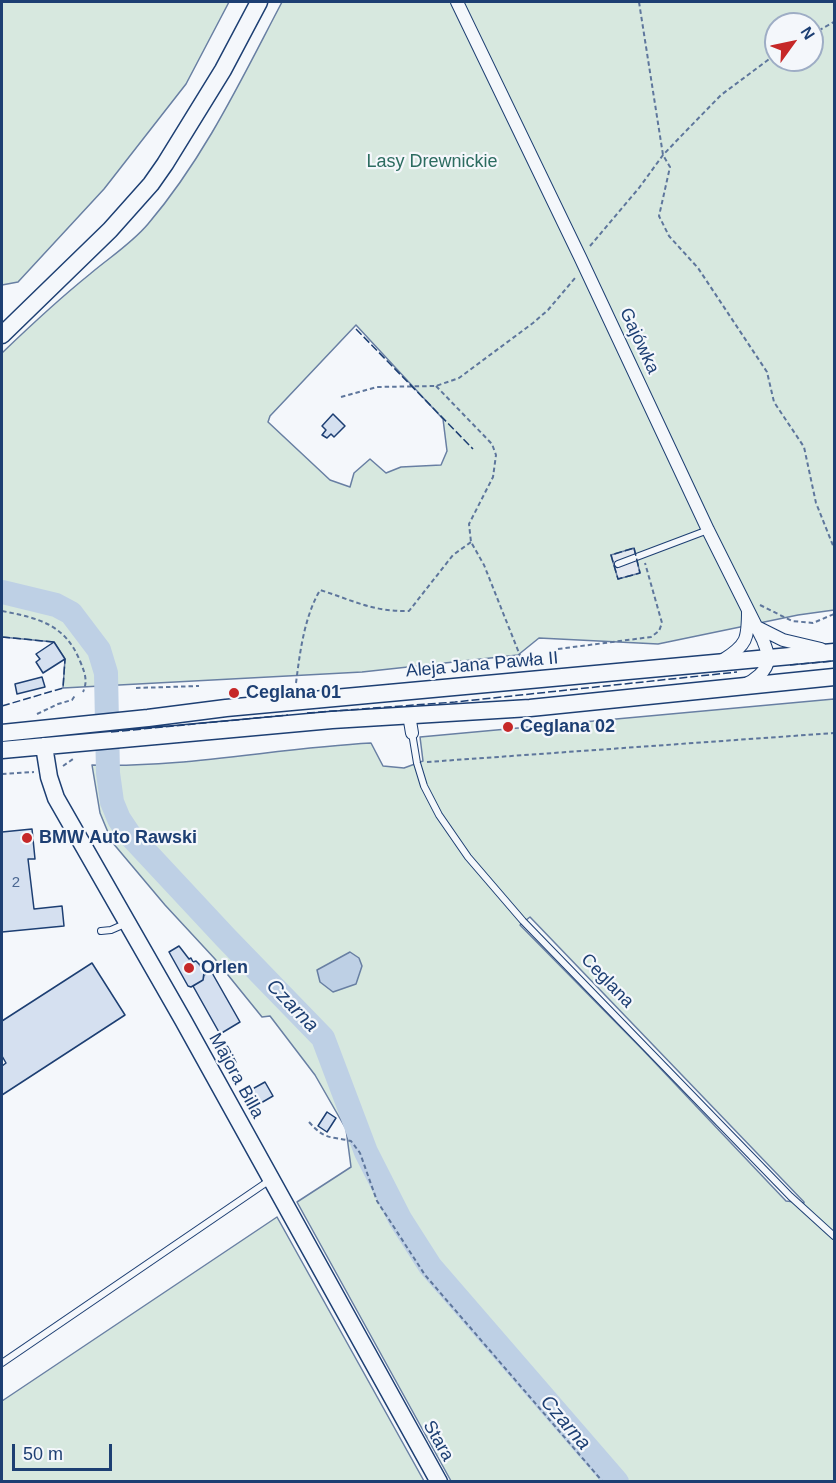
<!DOCTYPE html>
<html>
<head>
<meta charset="utf-8">
<style>
	body { margin:0 }
	#map { position:relative; width:836px; height:1483px; overflow:hidden; background:#f4f7fb; font-family:Helvetica,sans-serif }
	canvas { display:block }
	.frame { position:absolute; inset:0; border:3px solid #1d3f73; pointer-events:none }
	.north { position:absolute; left:764px; top:12px; width:60px; height:60px; box-sizing:border-box; background:#f4f7fb; border:2px solid #9eadc5; border-radius:50%; rotate:57deg; font-size:16px; font-weight:700; line-height:24px; text-align:center; color:#1d3f73 }
	.north::after { content:''; display:block; margin:auto; width:21px; height:27px; background:#c62828; clip-path:polygon(50% 0,100% 100%,50% 72%,0 100%) }
	.scale { position:absolute; left:12px; top:1444px; width:100px; height:27px; box-sizing:border-box; border:3px solid #1d3f73; border-top:0; padding-left:8px; font-size:18px; line-height:21px; white-space:nowrap; color:#1d3f73; -webkit-text-stroke:4px #f4f7fb; paint-order:stroke }
</style>
</head>
<body>
<div id="map">
<canvas width="836" height="1483"></canvas>
<div class="frame"></div>
<div class="north">N</div>
<div class="scale">50 m</div>
</div>
<script>
const g = document.querySelector('canvas').getContext('2d');
g.lineJoin = 'round';
function paint(path, color) {
  g.fillStyle = color;
  g.fill(path, 'evenodd');
}
function trace(path, color, width, dash) {
  g.strokeStyle = color;
  g.lineWidth = width;
  g.lineCap = dash ? 'butt' : 'round';
  g.setLineDash(dash || []);
  g.stroke(path);
}
function write(font, color, halo, rows, align = 'center') {
  g.font = font + ' Helvetica,sans-serif';
  g.lineWidth = 4.5;
  g.setLineDash([]);
  g.textBaseline = 'middle';
  g.strokeStyle = halo;
  g.fillStyle = color;
  for (const [text, x, y, turn = 0] of rows) {
    g.save();
    g.translate(x, y);
    g.rotate((+turn || 0) * Math.PI / 180);
    g.textAlign = isNaN(turn) ? turn : align;
    if (halo) g.strokeText(text, 0, 0);
    g.fillText(text, 0, 0);
    g.restore();
  }
}
const green = new Path2D(`
	M2,2H229L186,84L104,189L18,282L2,285Z
	M282,2H834V610L798,615L658,644L539,638L518,655L362,672L63,688L65,659L54,642L2,637V353C30,326 59,299 90,274C110,257 131,244 148,224C205,157 242,78 282,2ZM776,24H812V60H776ZM356,325L443,419L447,451L441,465L401,467L386,473L370,459L354,473L350,487L330,480L268,422L270,416Z
	M834,699V1481H451L297,1202L351,1167L346,1129L315,1075L270,1016L262,1017L215,959L165,905L112,842L100,813L92,765C185,768 277,748 371,743L383,766L404,768L423,761L420,737ZM530,917L804,1202V1203L786,1201L767,1181L643,1050L520,925Z
	M277,1217L424,1481H2V1401Z`);
const parking = new Path2D(`
	M634,548L640,573L618,579L611,555Z`);
const water = new Path2D(`
	M350,952L359,958L362,966L356,984L333,992L320,982L317,970Z`);
const river = new Path2D(`
	M2,592L56,605L71,613L99,650L106,673L108,773L112,802L119,819L129,834L226,938L323,1038L366,1152L400,1219L430,1266L617,1482`);
const building = new Path2D(`
	M333,414L345,426L334,437L331,434L327,438L322,435L326,430L322,426Z
	M54,642L65,659L43,673L36,662L40,659L36,654Z
	M42,677L45,687L17,694L15,684Z
	M32,829L35,859H28L34,909L62,906L64,926L2,932V832Z
	M179,946L189,959L191,958L193,962L196,961L199,964L204,972L203,980L191,987L188,986L169,952Z
	M92,963L125,1015L2,1095V1066L6,1063L2,1056V1021Z
	M211,971L240,1022L220,1034L193,986L203,980L204,975Z
	M265,1082L273,1096L254,1107L247,1092Z
	M327,1112L336,1118L327,1132L318,1126Z`);
const path = new Path2D(`
	M639,2L663,155L670,167L659,216L669,236L698,268L767,372L774,402L804,447L816,503L834,548
	M812,34L834,22
	M590,246L639,188L663,155L684,133L721,95L776,54
	M436,386L492,444L496,455L493,477L469,524L471,542L484,565L521,658
	M341,397L377,387L436,386L459,378L533,323L548,310L575,278
	M760,605L792,621L813,623L834,614
	M2,611C38,618 65,624 80,661C85,673 88,681 83,692
	M558,649L651,637L659,631L662,623L645,563
	M296,683C300,652 304,618 320,590C352,600 373,612 409,611L453,555L471,542
	M136,688L199,686
	M37,714L58,704L72,700L76,694
	M427,762L834,733
	M63,766L73,759
	M2,774L34,772
	M309,1122C325,1140 329,1136 351,1141L360,1153L377,1201L425,1275L603,1482`);
const lane = new Path2D(`
	M618,564L708,530
	M412,733L417,763L424,786L439,815L468,857L523,921L790,1196L834,1236
	M101,931L111,930L127,923
	M2,1363L270,1180`);
const street = new Path2D(`
	M457,2L580,257L708,530L763,640C765,646 769,654 768,660C767,671 754,681 744,685
	M757,627L783,640L821,649
	M723,660C747,645 748,639 748,611
	M409,715L412,733`);
const secondary = new Path2D(`
	M2,335L110,230L151,184L165,164L223,70L259,2
	M2,733L148,718L226,708L834,652
	M44,746L49,777L56,798L183,1020L439,1482
	M2,750L332,720L530,708L834,677`);
const fence = new Path2D(`
	M356,329L473,449
	M634,548L640,573L618,579L611,555Z
	M2,637L54,642
	M790,665L834,661
	M2,706L63,688L65,659
	M307,713L455,702L737,672
	M111,732L288,715`);
const wall = new Path2D(`
	M227,1047L235,1062`);
const markers = [
	[234,693,6,"#c62828"],
	[508,727,6,"#c62828"],
	[27,838,6,"#c62828"],
	[189,968,6,"#c62828"]
];
const numberNames = [
	["2",16,883]
];
const parkNames = [
	["Lasy Drewnickie",432,162]
];
const streetNames = [
	["Gajówka",639,341,65],
	["Aleja Jana Pawła II",482,665,-5],
	["Ceglana",607,981,46],
	["Majora Billa",236,1076,61],
	["Stara",438,1441,60]
];
const poiNames = [
	["Ceglana 01",246,693],
	["Ceglana 02",520,727],
	["BMW Auto Rawski",39,838],
	["Orlen",201,968]
];
const waterNames = [
	["Czarna",292,1006,46],
	["Czarna",565,1423,49]
];
paint(green, '#d7e8df');
trace(green, '#687fa3', 1.5);
paint(parking, '#e3e8f0');
trace(parking, '#687fa3', 1.5);
paint(water, '#bed0e5');
trace(water, '#687fa3', 1.5);
trace(river, '#bed0e5', 24);
paint(building, '#d5e0f0');
trace(building, '#1d3f73', 1.5);
trace(lane, '#1d3f73', 8);
trace(street, '#1d3f73', 14);
trace(secondary, '#1d3f73', 19);
trace(path, '#5e769c', 2, [4.5, 3]);
trace(lane, '#f4f7fb', 6);
trace(street, '#f4f7fb', 12);
trace(secondary, '#f4f7fb', 16);
trace(fence, '#1d3f73', 1.5, [8, 3]);
trace(wall, '#1d3f73', 3);
for (const [x, y, r, color] of markers) {
  const dot = new Path2D();
  dot.arc(x, y, r, 0, 2 * Math.PI);
  g.fillStyle = color;
  g.fill(dot);
  trace(dot, '#f4f7fb', 2);
}
write('15px', '#4b6792', null, numberNames);
write('18px', '#2c6c60', '#f4f7fb', parkNames);
write('18px', '#1d3f73', '#f4f7fb', streetNames);
write('bold 18px', '#1d3f73', '#f4f7fb', poiNames, 'left');
write('italic 20px', '#1d3f73', '#f4f7fb', waterNames);
</script>
</body>
</html>
